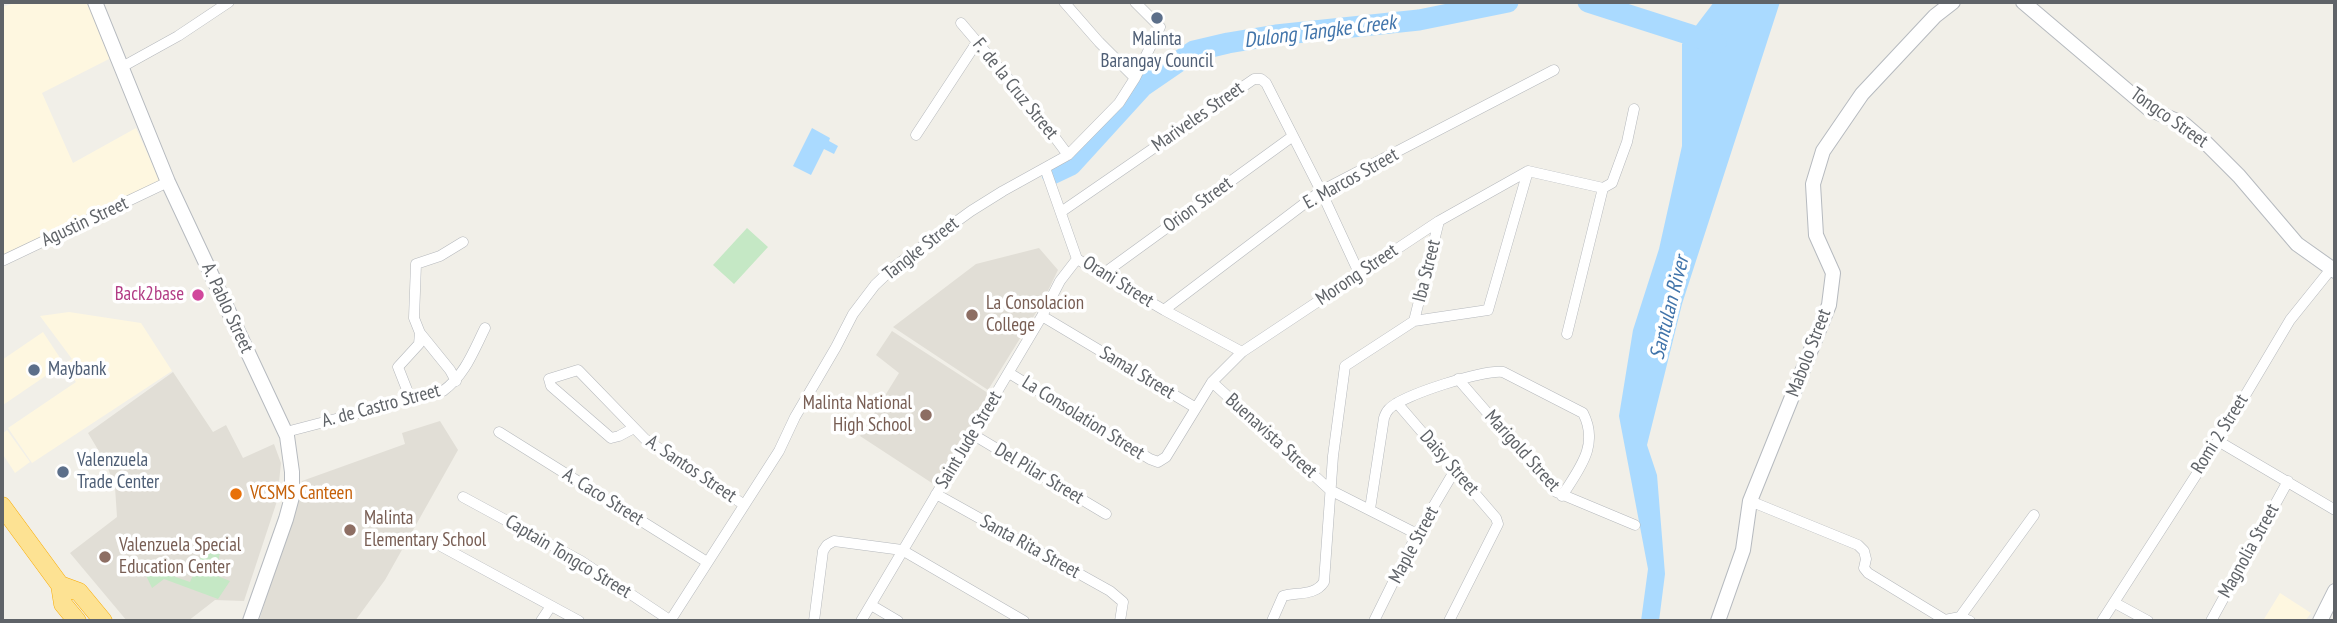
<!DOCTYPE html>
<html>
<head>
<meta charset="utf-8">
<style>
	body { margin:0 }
	#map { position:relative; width:2337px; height:623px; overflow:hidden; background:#f1efe8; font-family:"PT Sans Narrow",sans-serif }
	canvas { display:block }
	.frame { position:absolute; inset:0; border:4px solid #5f6368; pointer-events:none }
</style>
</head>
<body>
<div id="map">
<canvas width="2337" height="623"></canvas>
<div class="frame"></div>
</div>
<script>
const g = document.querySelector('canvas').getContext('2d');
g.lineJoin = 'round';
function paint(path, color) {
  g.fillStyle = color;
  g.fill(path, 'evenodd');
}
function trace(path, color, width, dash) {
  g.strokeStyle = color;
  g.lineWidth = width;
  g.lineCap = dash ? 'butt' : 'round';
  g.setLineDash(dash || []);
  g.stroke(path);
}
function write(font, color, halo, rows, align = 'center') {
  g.font = font + ' "PT Sans Narrow",sans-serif';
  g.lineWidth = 7;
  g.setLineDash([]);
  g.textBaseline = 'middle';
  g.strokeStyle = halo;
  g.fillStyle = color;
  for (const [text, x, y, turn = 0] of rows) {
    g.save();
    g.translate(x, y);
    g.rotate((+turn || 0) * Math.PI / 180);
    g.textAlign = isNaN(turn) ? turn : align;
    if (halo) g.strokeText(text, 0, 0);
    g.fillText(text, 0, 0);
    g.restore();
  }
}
const commercial = new Path2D(`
	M18,2H88L111,58L42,93L73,163L136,128L160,181L2,258V7Z
	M69,312L141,323L172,371L32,463L8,428L76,382L63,364L3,405L2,360L43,332L64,364L72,359L40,316Z
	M7,430L30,462L15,473L2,453V434Z
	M2280,593L2311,613L2305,621H2267L2264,619Z`);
const education = new Path2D(`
	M1039,248L1058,270L1042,303L988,390L893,327L976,264Z
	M892,331L991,395L938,487L860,436L899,373L876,355Z
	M173,372L213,432L226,425L243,458L274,444L281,463L277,501L244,601L215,600L188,621H127L70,553L117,517L115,487L106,463L88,433Z
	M440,421L458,450L385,580L355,621H259L302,481L405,444L402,433Z`);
const green = new Path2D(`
	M747,228L768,247L734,284L713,265Z
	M204,550L220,553L215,575L230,581L218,599L164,579L152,588L141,565L190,582Z`);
const water = new Path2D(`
	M1714,2H1780L1682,304L1647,445L1657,475L1665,574L1659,621H1641L1648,569L1619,416L1633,330L1659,249L1682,146V44Z
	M812,128L830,138L829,141L838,146L834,154L824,149L811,175L793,166Z`);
const river = new Path2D(`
	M1588,2L1716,43
	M1052,174L1071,165L1143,86L1194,51L1228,43L1276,35L1419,20L1508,2`);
const street = new Path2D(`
	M1064,2L1099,42L1135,78
	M961,23L1033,108L1068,155
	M122,67L178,36L229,2
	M916,135L977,42
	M1045,168L1077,259L1164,310L1242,352
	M1603,188L1612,183L1627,142L1634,109
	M1061,212L1254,79H1261L1266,83L1321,191L1359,273
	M2,261L168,182
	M1103,274L1293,136
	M1164,310L1321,191L1554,70
	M1042,316L1196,408
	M1414,321L1439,221
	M420,333L450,370L456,381
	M1567,334L1603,188
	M1009,373L1150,459L1158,462L1166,457L1212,382L1242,352L1439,221L1528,171L1603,188
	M1458,379L1556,492L1635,525
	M1212,382L1330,490L1417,534
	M411,400L398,367L419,344L420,333L414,318L416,264L440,256L463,242
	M1397,403L1496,518L1498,524L1449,621
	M634,428L619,436L611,438L551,386L549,379L578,370L580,372L645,439L743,504
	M286,432L443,391C465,375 473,352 485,328
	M499,432L707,562
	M972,434L1106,514
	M2218,441L2335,510
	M936,494L1110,591L1123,602L1120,621
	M463,497L581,561L671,621
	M1750,501L1858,545L1864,551L1866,559L1864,568L1868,573L1945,620L1960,617L1970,621
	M1370,509L1384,418C1385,415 1387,411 1389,409C1402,395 1485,369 1503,372L1583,413C1600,446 1578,470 1562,496
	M439,545L579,621
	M2115,603L2148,621
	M871,605L898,621
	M1960,617L2034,515
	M541,621L551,606
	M670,621L779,451L795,417L836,347L853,314L875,285L894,267L971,211L1003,191L1068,155L1119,103L1135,78L1160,27L1135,2
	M814,621L823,551L827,545L834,541L902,550L1024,621
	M861,621L1042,316L1060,281L1077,259
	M1272,621L1283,596C1297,592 1315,596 1324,582L1333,456L1345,366L1414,321L1488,310L1528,171
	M1374,621L1417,534L1455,470
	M2102,621L2218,441L2290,320L2331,269
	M2211,621L2288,481`);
const secondary = new Path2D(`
	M95,2L168,182L287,436L292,472V497L286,519L250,621
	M2023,2L2149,109L2184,124L2206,143L2239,176L2297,244L2335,271
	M1718,621L1743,550L1750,501L1829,305L1833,273L1816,235L1813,184L1823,151L1862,94L1935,16L1953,2
	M2320,621L2335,591`);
const highway = new Path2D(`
	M2,506L60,585L63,604L77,621
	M60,585L79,592L103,621`);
const markers = [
	[1157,18,7,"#5c6f8a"],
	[198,295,7,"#d1479c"],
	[972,315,7,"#8d6e63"],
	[34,370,7,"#5c6f8a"],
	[926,415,7,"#8d6e63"],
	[63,472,7,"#5c6f8a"],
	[236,494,7,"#e8710a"],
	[350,530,7,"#8d6e63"],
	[105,557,7,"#8d6e63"]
];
const serviceNames = [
	["Malinta",1157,40,"center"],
	["Barangay Council",1157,62,"center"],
	["Maybank",48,370],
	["Valenzuela",77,461],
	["Trade Center",77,483]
];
const streetNames = [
	["F. de la Cruz Street",1015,89,51],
	["Mariveles Street",1198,117,-35],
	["Tongco Street",2169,118,35],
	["E. Marcos Street",1351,179,-29],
	["Orion Street",1198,205,-36],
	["Agustin Street",85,222,-25],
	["Tangke Street",921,249,-38],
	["Iba Street",1427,271,-76],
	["Morong Street",1357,275,-34],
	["Orani Street",1118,282,32],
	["A. Pablo Street",227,308,65],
	["Mabolo Street",1809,353,-69],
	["Samal Street",1137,373,31],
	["A. de Castro Street",381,406,-15],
	["La Consolation Street",1083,418,32],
	["Romi 2 Street",2220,434,-58],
	["Buenavista Street",1271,436,42],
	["Saint Jude Street",969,440,-59],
	["Marigold Street",1522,451,48],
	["Daisy Street",1449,463,49],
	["A. Santos Street",691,469,34],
	["Del Pilar Street",1039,474,31],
	["A. Caco Street",603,497,32],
	["Maple Street",1414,545,-62],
	["Santa Rita Street",1030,547,29],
	["Magnolia Street",2249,551,-61],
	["Captain Tongco Street",568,557,31]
];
const hotelNames = [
	["Back2base",184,295]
];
const educationNames = [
	["La Consolacion",986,304],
	["College",986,326],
	["Malinta National",912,404,"right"],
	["High School",912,426,"right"],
	["Malinta",364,519],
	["Elementary School",364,541],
	["Valenzuela Special",119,546],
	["Education Center",119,568]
];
const foodNames = [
	["VCSMS Canteen",250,494]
];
const waterNames = [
	["Dulong Tangke Creek",1320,32,-7],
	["Santulan River",1670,308,-76]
];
paint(commercial, '#fef7e0');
paint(education, '#e1ded6');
paint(green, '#c5e8c5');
paint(water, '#aadaff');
trace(river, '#aadaff', 21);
trace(street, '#b5b8bc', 11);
trace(secondary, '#b6babf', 16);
trace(highway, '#f9ab00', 19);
trace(street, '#fff', 10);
trace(secondary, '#fff', 14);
trace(highway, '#fde293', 18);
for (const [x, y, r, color] of markers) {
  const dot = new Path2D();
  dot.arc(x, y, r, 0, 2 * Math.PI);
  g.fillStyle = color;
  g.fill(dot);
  trace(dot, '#fff', 2.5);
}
write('19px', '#4e5e75', '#fff', serviceNames, 'left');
write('19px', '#5f6368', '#fff', streetNames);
write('19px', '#b23c85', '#fff', hotelNames, 'right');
write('19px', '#785e54', '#fff', educationNames, 'left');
write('19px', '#c56008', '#fff', foodNames, 'left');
write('italic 21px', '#4174aa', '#fff', waterNames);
</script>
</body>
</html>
